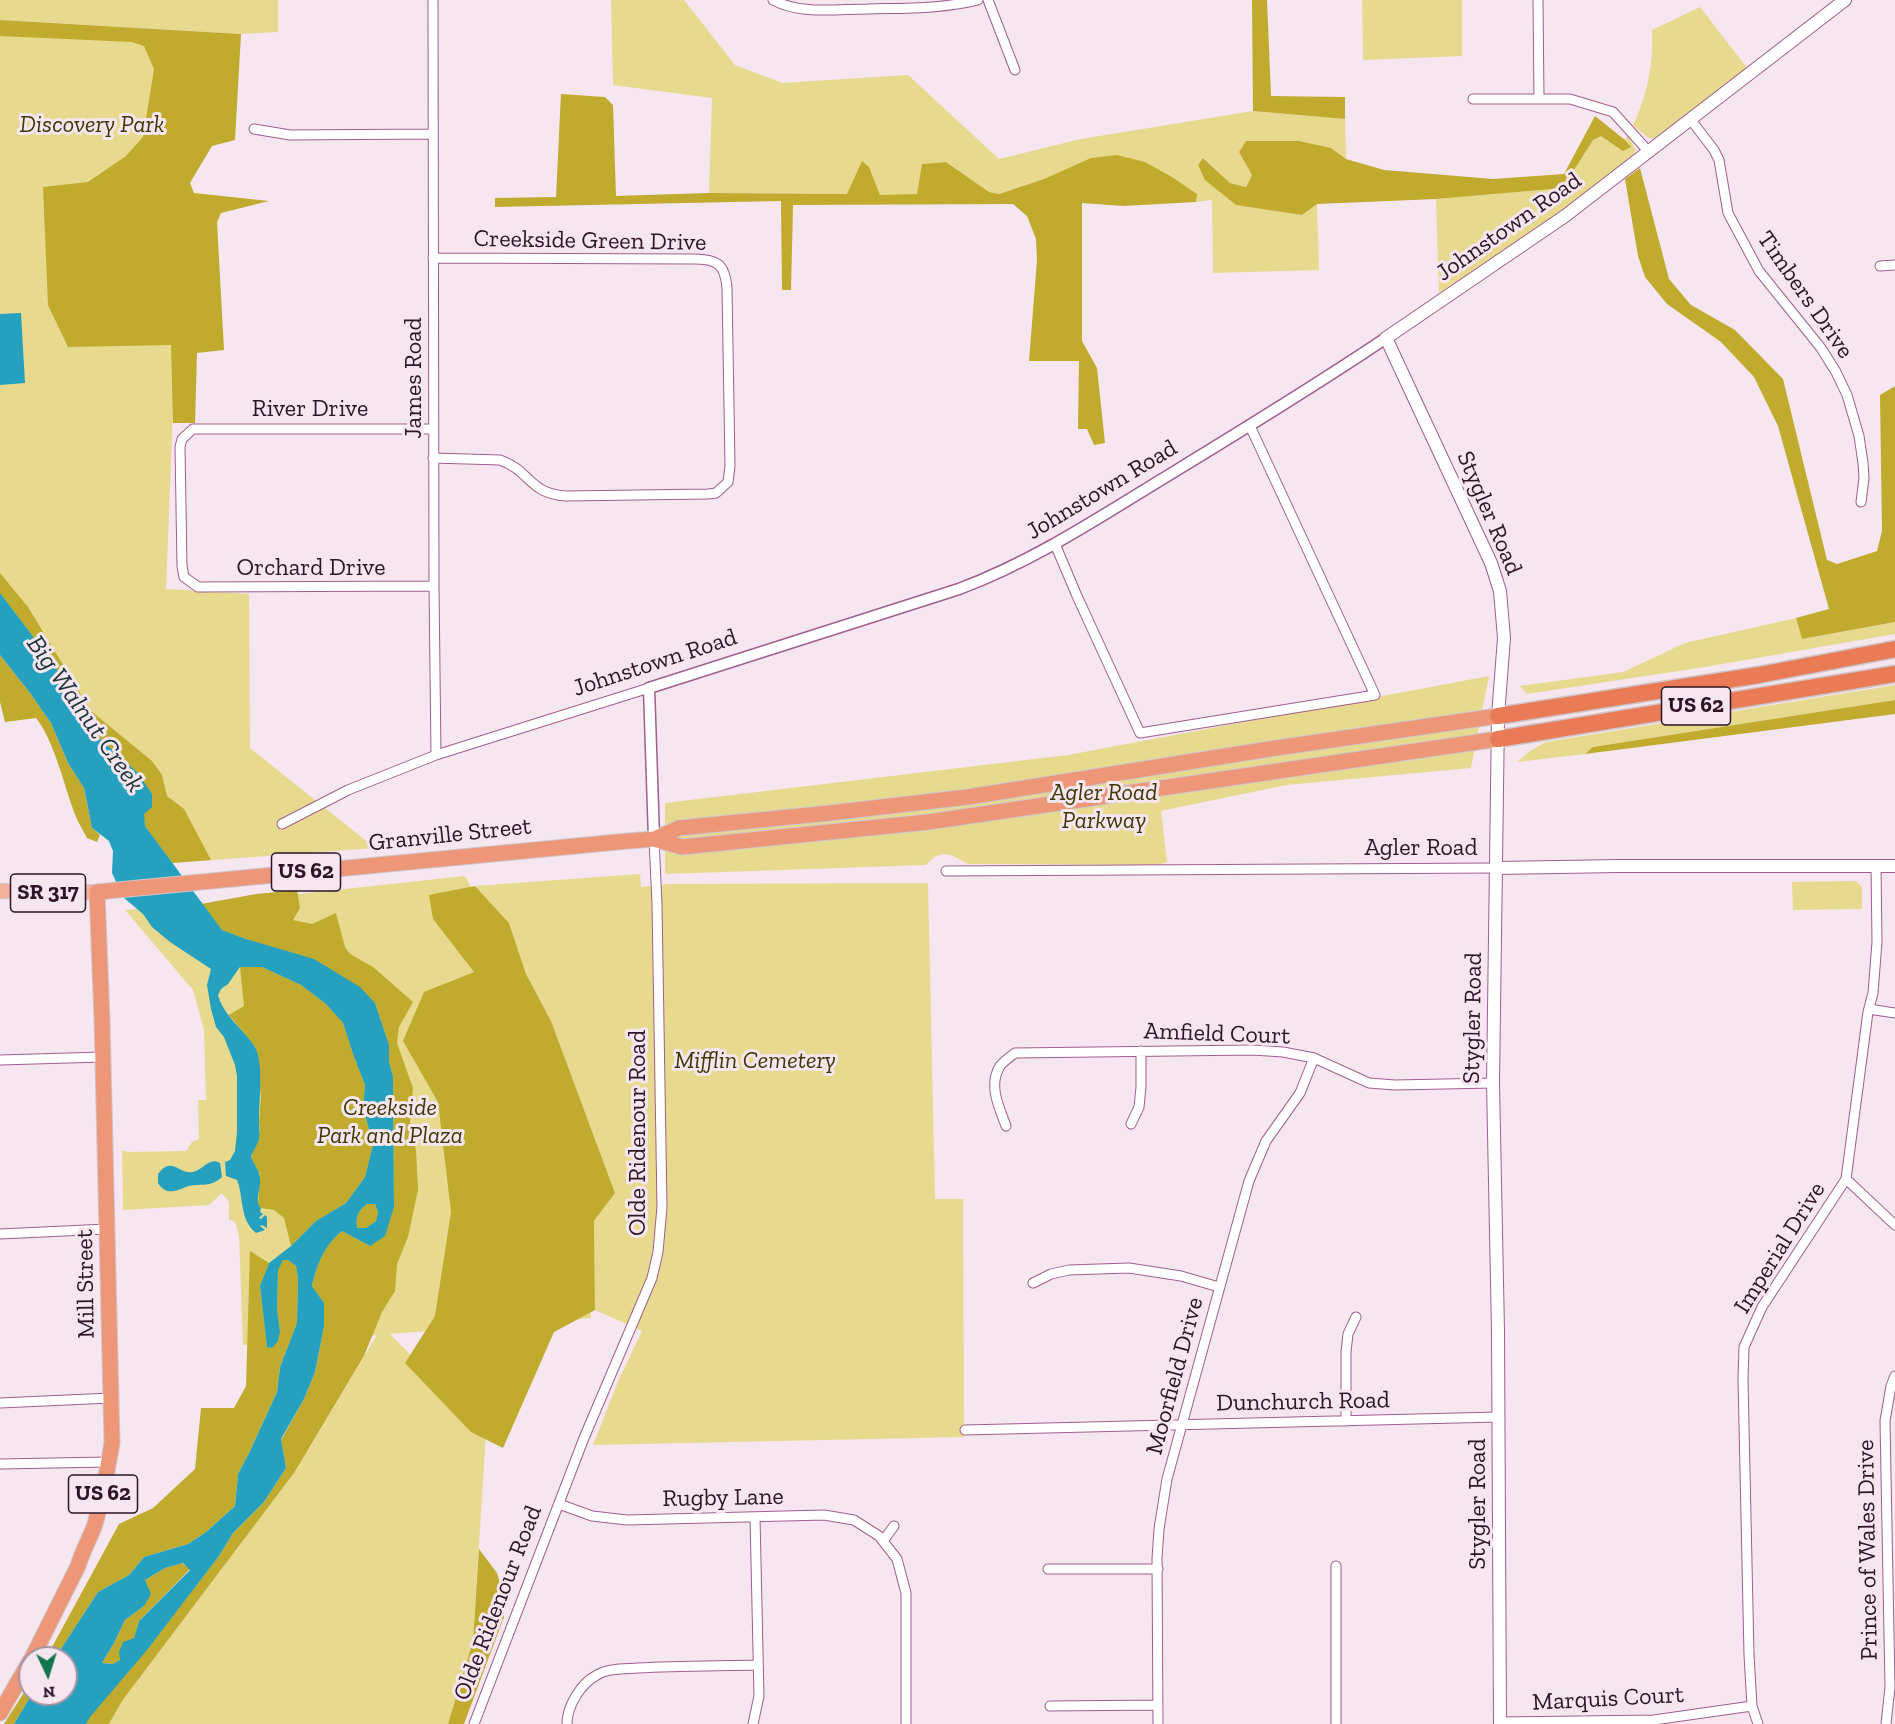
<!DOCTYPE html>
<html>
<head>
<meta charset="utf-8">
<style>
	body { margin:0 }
	#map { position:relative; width:1895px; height:1724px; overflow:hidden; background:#f5e6f0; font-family:"Zilla Slab",serif }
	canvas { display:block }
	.north { position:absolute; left:18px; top:1646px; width:60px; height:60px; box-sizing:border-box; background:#f5e6f0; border:2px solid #a5929f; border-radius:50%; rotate:176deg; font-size:16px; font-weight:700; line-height:24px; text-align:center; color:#2e1426 }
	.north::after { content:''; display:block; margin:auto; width:21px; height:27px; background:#13754c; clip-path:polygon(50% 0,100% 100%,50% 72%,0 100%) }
</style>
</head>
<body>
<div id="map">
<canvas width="1895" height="1724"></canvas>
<div class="north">N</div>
</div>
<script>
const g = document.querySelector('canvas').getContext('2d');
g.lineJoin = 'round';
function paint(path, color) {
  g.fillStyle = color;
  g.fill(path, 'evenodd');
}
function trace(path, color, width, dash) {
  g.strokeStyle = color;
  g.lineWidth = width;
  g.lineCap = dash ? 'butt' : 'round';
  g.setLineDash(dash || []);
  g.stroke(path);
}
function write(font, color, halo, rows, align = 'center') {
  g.font = font + ' "Zilla Slab",serif';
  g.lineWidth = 6;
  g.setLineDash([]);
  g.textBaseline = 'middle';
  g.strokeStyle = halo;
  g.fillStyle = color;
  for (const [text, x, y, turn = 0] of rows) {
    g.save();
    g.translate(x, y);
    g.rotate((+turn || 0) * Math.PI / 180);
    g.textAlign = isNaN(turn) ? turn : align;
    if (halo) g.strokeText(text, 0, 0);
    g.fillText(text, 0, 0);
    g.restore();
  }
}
const green = new Path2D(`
	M0,0H278V32L241,34L0,20Z
	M611,0H684L735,65L782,83L908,75L999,159L1081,139L1253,111L1345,119L1346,159L1331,148L1299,142L1246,141L1239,152L1252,175L1246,187L1230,183L1204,158L1198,165L1270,209L1302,215L1317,204L1319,270L1213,273L1212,200L1196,202V194L1044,179L999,194L989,192L946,162L923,164L917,195H879L869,167L848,194L709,193L712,98L613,85Z
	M1362,0H1462V56L1363,60Z
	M1700,7L1748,69L1653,139L1647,137L1633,125C1647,97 1654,61 1652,30Z
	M0,23L188,33L166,589L249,594L250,748L375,848L172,863L54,664L0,606Z
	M1628,135L1636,151L1632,156L1577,201L1533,232L1439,293L1436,199L1552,189L1564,186L1593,140L1601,136L1630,147L1625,140Z
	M1796,618L1803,639L1895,622V634L1705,667L1527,694L1520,686L1623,672L1685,643Z
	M1489,676L1471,768L1286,785L1161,811L1167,862L1158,865L968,864C950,854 942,847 926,865L665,874V803L1068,755Z
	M1895,685V700L1593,747L1585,754L1517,762L1530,751L1546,742Z
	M640,874L641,887L669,884L928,883L935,1199H963L964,1437L593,1445L619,1379L642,1331L595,1310L594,1221L615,1193L551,1021L526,974L509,923L475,886Z
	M465,876L555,1050L595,1211L588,1240L591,1318L390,1334L486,1432L473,1641L448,1724H109L122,1701L294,1473L377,1335L243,1345L239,1236L235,1221L229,1220V1202L222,1193L209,1205L123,1210L122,1150L128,1152L186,1151L192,1142L199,1139L198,1100H206L204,1030L193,990L125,910L225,902Z
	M1856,881L1862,887V909L1793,910L1792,882Z`);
const forest = new Path2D(`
	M1252,0H1267L1271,96L1345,97V119L1253,111Z
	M0,20L241,34L235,140L212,146L190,183L194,193L269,201L221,213L217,222L224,350L197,353L195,423H173L171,345L68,347L48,305L43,187L88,182L126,156L143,137L154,69L144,46L132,42L0,36Z
	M561,94L605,97L613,105L616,196L709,193L847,194L862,161L869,167L880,195L917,194L922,164L946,162L989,192L999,194L1044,179L1091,158L1117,155L1145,162L1172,177L1197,194L1196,202L1123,206L1082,203V341L1097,368L1105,443L1094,445L1087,429H1078L1079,361H1029L1037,260L1036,239L1027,216L1013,204L793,205L791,290H782L781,201L495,207V198L556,197Z
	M1595,116L1625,140L1631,147L1623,151L1601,136L1593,140L1564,186L1553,189L1436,199L1317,204L1302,215L1236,205L1205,180L1198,165L1203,158L1230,183L1246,187L1252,175L1239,152L1246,141H1299L1331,148L1346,159L1384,170L1493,179L1564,174Z
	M1640,168L1669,279L1691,305L1735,330L1783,379L1827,560L1837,564L1877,551L1882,531L1880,395L1895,386V622L1802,639L1796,618L1829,609L1778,426L1754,377L1721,342L1667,304L1645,277L1638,256L1625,179Z
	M0,573L28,607L91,711L152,761L162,775L167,796L184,809L211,860L172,863L145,826L137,772L89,729L54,664L0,593Z
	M0,655L30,693L51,723L68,763L84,788L92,828L100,835L97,842L87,838C82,828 76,819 73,809C63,781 54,741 36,718L5,722L0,702Z
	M1895,700V714L1585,754L1593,747Z
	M475,886L509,923L526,974L551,1021L615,1193L594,1221L595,1310L554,1332L503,1448L471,1432L405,1363L435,1316L451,1212L438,1102L403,1041L424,992L474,972L433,919L429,895Z
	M297,890L300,908L293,920L312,924L336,913L345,947L350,954L373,967L413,1002L399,1027L397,1043L413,1088L410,1122L416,1151L418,1190L408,1237L397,1264L395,1291L382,1312L364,1356L294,1473L122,1701L109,1724H86L89,1717L147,1649L219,1556L233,1533L264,1502L286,1468L281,1440L304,1399L315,1372L324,1326V1303L312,1286C317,1264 324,1246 342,1231L370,1246L394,1207L393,1076L389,1062V1045L375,1003L246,939L222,930L201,904L256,894Z
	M240,967H262L301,985L326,1004L343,1023L354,1057L365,1085L363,1107L373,1146L365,1177L346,1203L316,1221L291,1246L284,1218L274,1210L261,1208L258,1205L260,1174L253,1162L251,1156L260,1130L259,1122L261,1097L256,1048L229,1015L244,1006Z
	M367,1204H375L378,1212L376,1221L366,1228H357C356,1216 357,1212 367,1204Z
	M250,1251L269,1263L260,1286L267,1346L272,1348L280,1331L277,1309L278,1270L282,1260H288L296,1266L298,1279L297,1323L280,1367L277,1392L250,1451L238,1474L235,1506L206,1532L188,1544L144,1557L129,1575L98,1592L55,1658H46L119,1524L153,1508L195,1469L201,1408H234L246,1386Z
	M479,1549L497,1573L504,1597V1617L464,1724H448L473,1641Z
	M182,1563L190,1569L139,1621L134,1639L121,1660L113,1664L102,1663L114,1643L125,1620L144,1606L145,1580L165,1568Z
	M30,1683V1694H32L14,1724H4Z`);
const water = new Path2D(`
	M21,313L25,383L0,385V314Z
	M0,593L54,664L89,729L137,772L152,794V807L144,814L145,826L222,930L246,939L314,959L360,987L375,1003L389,1045V1062L393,1076L394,1207L385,1236L370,1246L342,1231C324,1246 317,1264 312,1286L324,1303V1326L315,1372L304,1399L281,1439L286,1468L264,1502L233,1533L219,1556L147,1650L90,1717L86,1724H14L32,1694H66V1658H55L98,1592L129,1575L144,1557L188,1544L206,1532L235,1506L238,1474L250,1451L277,1392L280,1367L297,1323L298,1279L296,1266L288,1260H283L278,1270L277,1309L280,1331L278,1341L272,1348L267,1347L260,1286L269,1263L291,1246L316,1221L346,1203L365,1177L373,1145L363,1107L365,1085L354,1057L343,1023L326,1004L301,985L262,967H240L228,984L221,989L218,995C223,1015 244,1030 255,1047C264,1063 259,1102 259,1121C259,1127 260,1133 259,1139C257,1145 254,1150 251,1156C253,1164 260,1170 260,1179C261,1190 254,1200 261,1208L260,1212L263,1214L259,1218L261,1219L265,1215L267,1217V1228L262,1225L260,1226L265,1230L256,1233C239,1219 244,1197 237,1180L226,1176L225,1162L230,1160L235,1151L237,1132V1076L235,1065L224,1037L216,1027L211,1009L207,985L211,969L170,942L152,927L143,914L123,897L112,873L113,851L109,841L92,828L84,788L68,763L51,723L30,693L0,655ZM367,1204H375L378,1212L376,1221L366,1228H357C356,1216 357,1212 367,1204ZM183,1563L190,1570L139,1621L134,1638L123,1642L119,1652L120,1660L113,1664L102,1663L114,1643L125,1620L144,1606L151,1594L145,1580L165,1568Z
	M215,1161L220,1163L222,1177C209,1188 203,1183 189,1186C177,1190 167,1197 158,1183V1174C172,1155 179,1175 193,1172C202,1170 205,1162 215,1161Z`);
const minor = new Path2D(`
	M433,0L434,586L436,755
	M773,0C801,15 836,9 868,9C905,8 942,9 978,0
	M988,0L1015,70
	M1538,0L1539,98
	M1473,99H1570L1613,112L1649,152
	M1691,120L1714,150L1719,160L1728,213L1759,271L1821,348L1836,372L1847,395L1859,436L1863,463L1864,478L1861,502
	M254,129L290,135L433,134
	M433,258L694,259C717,259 725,264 727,288L730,466L728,482L716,493L708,494L566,496C529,494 530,470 500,460L433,458
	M1880,266L1895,265
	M433,429H193L182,439L180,447L182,566L184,577L198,587L434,586
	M1055,544L1077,596L1140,733L1375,695L1250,426
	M282,824L348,790L436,755L649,688
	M946,871L1496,868
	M1869,1009L1895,1013
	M0,1060L103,1057
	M1131,1124L1139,1107L1141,1087V1051
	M1006,1126C999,1107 988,1085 1000,1066C1004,1061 1010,1057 1015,1053L1253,1050L1283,1052L1314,1058L1369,1083L1395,1085L1493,1083
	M1846,1179L1895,1225
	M0,1234L107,1229
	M1033,1283L1051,1274L1069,1270L1129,1268L1181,1276L1219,1287
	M0,1403L111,1398
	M1346,1421V1352L1348,1334L1356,1317
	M965,1430L1498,1417
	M0,1464L109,1462
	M559,1504L592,1516L627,1520L824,1515L854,1520L879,1536L897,1559L906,1593V1724
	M883,1541L894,1526
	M1048,1569H1158
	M1050,1706L1158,1705
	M1500,1722L1654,1720L1752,1706
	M474,1724L584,1438L652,1278L658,1252L662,1207L657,904L654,839
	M567,1724C567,1706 581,1683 597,1675C608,1668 625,1669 638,1668C678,1666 718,1666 758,1665
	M753,1724L759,1696L755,1517
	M1158,1724L1157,1559L1159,1529L1167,1479L1249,1181L1266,1141L1300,1093L1314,1058
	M1336,1724V1566
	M1758,1724L1752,1706L1749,1655L1743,1379L1744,1347L1762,1307L1846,1179L1868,1012L1873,993L1877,942L1876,866
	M1886,1724L1890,1687L1885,1421L1891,1386L1895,1376`);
const tertiary = new Path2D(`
	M654,839L649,688L959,589C1031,562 1094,521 1159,481C1236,434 1312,388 1386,338`);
const secondary = new Path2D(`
	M1496,868L1619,866H1895
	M1500,1724L1498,1331L1493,1083L1498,716L1504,638L1500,591L1491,563L1386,338L1565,216L1845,0`);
const primary = new Path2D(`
	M0,891L45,893L97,892`);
const trunk = new Path2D(`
	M654,839L679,828L830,813L968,797L1276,748L1498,716
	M32,1658L78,1566C82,1552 89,1540 94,1527C103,1499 107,1471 112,1443L102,1020L97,892L628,841L654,839L682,847L928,822L1498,739
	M0,1713L30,1661`);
const motorway = new Path2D(`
	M1498,716L1759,675L1895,649
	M1498,739L1895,674`);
const shields = [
	[1696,706,69],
	[306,872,69],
	[48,893,75],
	[103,1494,69]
];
const shieldNames = [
	["US 62",1696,706],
	["US 62",306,872],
	["SR 317",48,893],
	["US 62",103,1494]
];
const parkNames = [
	["Discovery Park",92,125],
	["Agler Road",1104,793],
	["Parkway",1104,821],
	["Mifflin Cemetery",755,1061],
	["Creekside",390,1108],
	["Park and Plaza",390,1136]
];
const streetNames = [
	["Johnstown Road",1509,227,-35],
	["Creekside Green Drive",590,241,1],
	["Timbers Drive",1805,295,55],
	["James Road",414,378,-90],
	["River Drive",310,409],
	["Johnstown Road",1102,490,-31],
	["Stygler Road",1489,513,67],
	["Orchard Drive",311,568],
	["Johnstown Road",655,663,-18],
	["Granville Street",450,835,-6],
	["Agler Road",1421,848],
	["Stygler Road",1473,1018,-89],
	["Amfield Court",1217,1034,2],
	["Olde Ridenour Road",638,1133,-90],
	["Imperial Drive",1780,1248,-58],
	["Mill Street",86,1284,-91],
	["Moorfield Drive",1175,1376,-75],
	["Dunchurch Road",1303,1402,-1],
	["Rugby Lane",723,1498,-1],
	["Stygler Road",1478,1504,-90],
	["Prince of Wales Drive",1868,1550,-91],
	["Olde Ridenour Road",498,1603,-69],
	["Marquis Court",1608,1699,-3]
];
const waterNames = [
	["Big Walnut Creek",85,714,55]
];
paint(green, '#e7da8f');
paint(forest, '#c0ab2f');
paint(water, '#25a0bf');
trace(minor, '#a05f8d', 11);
trace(tertiary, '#a05f8d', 13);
trace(secondary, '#a05f8d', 14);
trace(primary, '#cdc7cb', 16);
trace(trunk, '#cdc7cb', 17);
trace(motorway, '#cdc7cb', 19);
trace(minor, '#fff', 9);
trace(tertiary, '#fff', 10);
trace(secondary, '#fff', 12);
trace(primary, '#f2b09a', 14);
trace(trunk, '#ee9678', 15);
trace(motorway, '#e97b57', 16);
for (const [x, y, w] of shields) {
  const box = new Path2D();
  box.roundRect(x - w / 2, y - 19, w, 38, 4.5);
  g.fillStyle = '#f5e6f0';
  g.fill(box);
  trace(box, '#2e1426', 1.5);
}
write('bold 22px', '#2e1426', null, shieldNames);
write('italic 24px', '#403804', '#f5e6f0', parkNames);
write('24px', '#2e1426', '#f5e6f0', streetNames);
write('italic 26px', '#1a333a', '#f5e6f0', waterNames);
</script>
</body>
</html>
